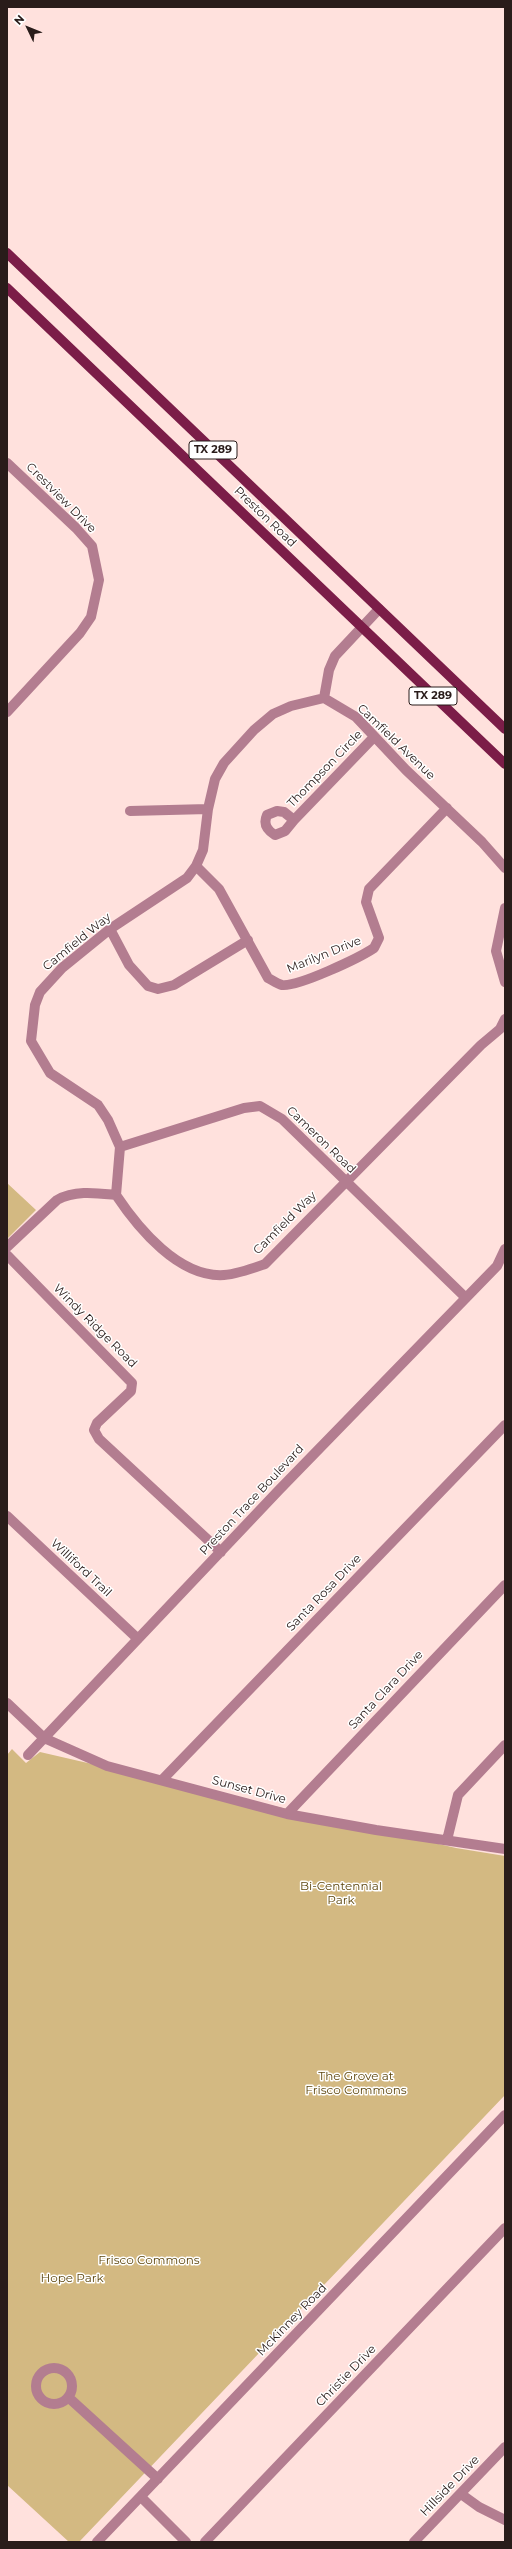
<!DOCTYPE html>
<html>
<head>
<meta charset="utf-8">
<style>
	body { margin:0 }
	#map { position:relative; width:512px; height:2549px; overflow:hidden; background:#ffe1dd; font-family:Montserrat,sans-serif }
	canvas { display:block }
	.frame { position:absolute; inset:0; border:8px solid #291c1a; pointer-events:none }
	.north { position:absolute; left:8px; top:8px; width:40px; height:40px; -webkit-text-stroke:3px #fff; paint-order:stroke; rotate:313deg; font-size:11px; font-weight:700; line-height:16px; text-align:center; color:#291c1a }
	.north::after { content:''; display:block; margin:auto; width:14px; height:18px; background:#291c1a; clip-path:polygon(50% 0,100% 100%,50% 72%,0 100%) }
</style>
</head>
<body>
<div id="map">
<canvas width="512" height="2549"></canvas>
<div class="frame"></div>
<div class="north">N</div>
</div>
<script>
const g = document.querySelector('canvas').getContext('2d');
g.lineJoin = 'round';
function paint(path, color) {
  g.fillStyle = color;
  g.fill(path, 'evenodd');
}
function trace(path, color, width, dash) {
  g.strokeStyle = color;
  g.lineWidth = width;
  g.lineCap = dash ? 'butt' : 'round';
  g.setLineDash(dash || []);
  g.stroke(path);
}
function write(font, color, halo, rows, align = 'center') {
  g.font = font + ' Montserrat,sans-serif';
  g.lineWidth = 3;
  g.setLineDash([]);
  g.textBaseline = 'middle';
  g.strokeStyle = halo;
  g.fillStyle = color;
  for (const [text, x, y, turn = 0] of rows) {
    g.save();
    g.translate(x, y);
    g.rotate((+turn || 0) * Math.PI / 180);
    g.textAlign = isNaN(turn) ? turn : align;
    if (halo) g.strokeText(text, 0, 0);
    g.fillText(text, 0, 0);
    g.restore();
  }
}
const green = new Path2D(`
	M7,1183L36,1210L7,1239Z
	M12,1749L26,1763L40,1752L456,1848L505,1856V2095L79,2542H69L7,2485V1755Z`);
const minor = new Path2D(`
	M7,463L76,528L92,546L99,580L91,617L80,633L7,712
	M324,698L291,706L273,714L254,730L224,763L215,779L208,809L203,850L196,866L187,878L110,929L62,968L40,992L35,1005L31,1041L50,1073L98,1105L108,1120L120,1147L116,1195C138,1228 179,1278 224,1275C238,1274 251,1269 265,1264L481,1045L500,1029L505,1019
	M324,698L356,717L406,770L482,842L505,868
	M324,698L329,670L335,656L379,609
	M130,811L208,809
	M277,811L284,812L294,820L285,831L275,835C267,830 263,824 267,815Z
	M294,820L374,737
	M196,866L219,889L268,978C272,980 277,984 282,985C298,987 359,958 374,948L379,938L366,902L369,889L447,808
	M505,908L496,951L505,982
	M110,929L129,965L148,986L158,989L174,985L248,940
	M120,1147L244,1108L260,1106L282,1119L466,1298
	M7,1247L57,1200C75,1190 96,1193 116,1195
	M7,1255L132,1383L131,1391L97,1423L94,1430L99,1439L221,1552
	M7,1516L138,1639
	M7,1703L44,1738L107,1766L287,1814L376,1830L505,1849
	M28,1755L279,1490L497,1266L505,1249
	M162,1780L505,1425
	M287,1814L505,1585
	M447,1840L458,1795L505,1745
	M36 2386a18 18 0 1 1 36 0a18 18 0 1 1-36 0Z
	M68,2397L158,2479
	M461,2494L479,2507L505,2520
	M141,2497L186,2542
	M97,2542L505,2115
	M205,2542L505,2228
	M414,2542L505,2447`);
const primary = new Path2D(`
	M7,253L505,729
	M7,288L505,764`);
const shields = [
	[213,450,48],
	[433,696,48]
];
const shieldNames = [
	["TX 289",213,450],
	["TX 289",433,696]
];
const streetNames = [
	["Crestview Drive",61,498,45],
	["Preston Road",265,517,44],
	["Camfield Avenue",396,742,44],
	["Thompson Circle",325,769,-46],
	["Camfield Way",77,942,-39],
	["Marilyn Drive",324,955,-22],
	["Cameron Road",321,1140,44],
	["Camfield Way",285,1223,-45],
	["Windy Ridge Road",95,1326,45],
	["Preston Trace Boulevard",252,1500,-47],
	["Williford Trail",81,1568,43],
	["Santa Rosa Drive",324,1593,-46],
	["Santa Clara Drive",386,1690,-47],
	["Sunset Drive",249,1790,15],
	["McKinney Road",292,2320,-46],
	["Christie Drive",346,2376,-46],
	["Hillside Drive",450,2486,-46]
];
const parkNames = [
	["Bi-Centennial",341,1886],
	["Park",341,1900],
	["The Grove at",356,2076],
	["Frisco Commons",356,2090],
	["Frisco Commons",149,2260],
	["Hope Park",72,2278]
];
paint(green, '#d3b982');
trace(minor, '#b37d90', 10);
trace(primary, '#7b1d48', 10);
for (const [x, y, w] of shields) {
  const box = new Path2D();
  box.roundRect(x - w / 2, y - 9, w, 18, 3);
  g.fillStyle = '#fff';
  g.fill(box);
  trace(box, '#291c1a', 1);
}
write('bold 11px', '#291c1a', null, shieldNames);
write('12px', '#291c1a', '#fff', streetNames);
write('12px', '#5e470e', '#fff', parkNames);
</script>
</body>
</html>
